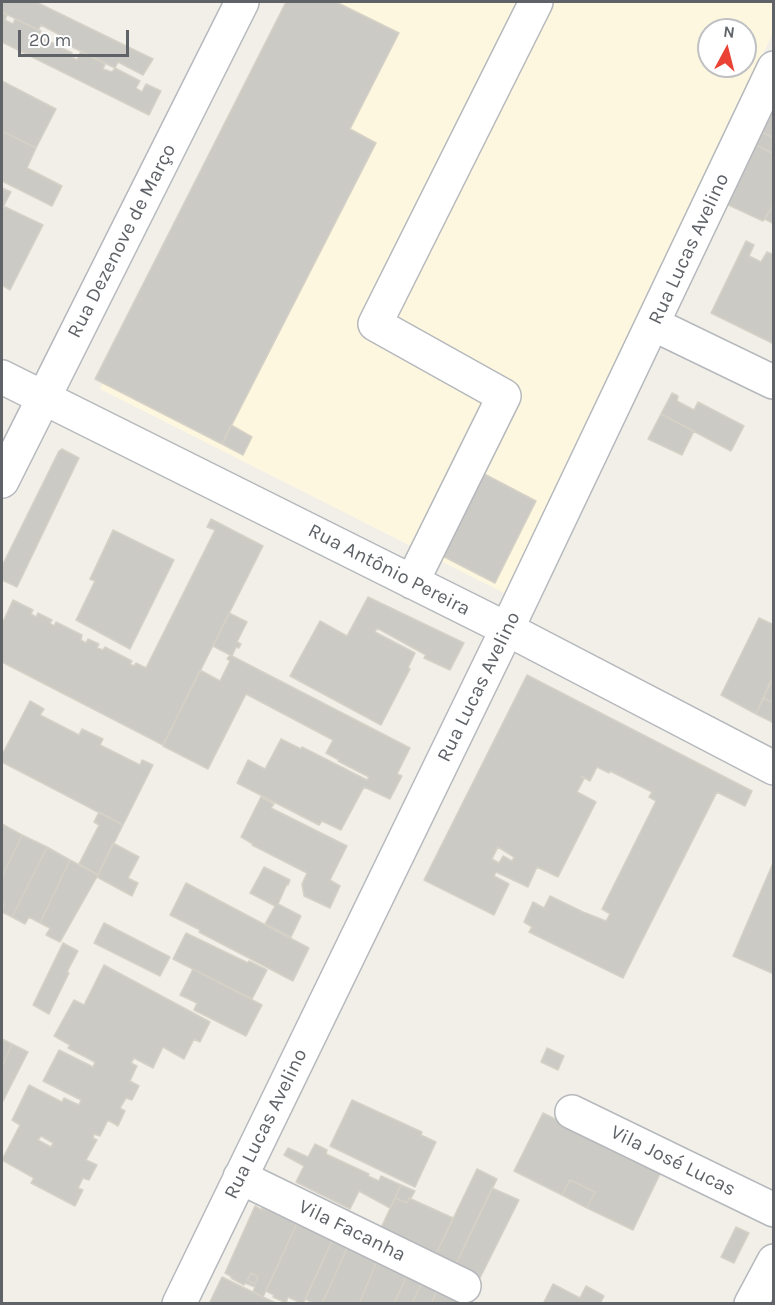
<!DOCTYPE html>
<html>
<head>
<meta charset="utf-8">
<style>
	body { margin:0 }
	#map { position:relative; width:775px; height:1305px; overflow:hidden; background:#f1efe8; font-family:Karla,sans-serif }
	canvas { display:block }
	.frame { position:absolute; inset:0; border:3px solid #5f6368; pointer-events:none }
	.north { position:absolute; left:697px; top:18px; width:60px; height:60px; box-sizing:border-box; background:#fff; border:2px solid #bfc1c3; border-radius:50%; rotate:7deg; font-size:16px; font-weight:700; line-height:24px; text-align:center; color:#5f6368 }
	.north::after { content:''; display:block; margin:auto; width:21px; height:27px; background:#ea4335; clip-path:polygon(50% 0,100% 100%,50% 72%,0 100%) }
	.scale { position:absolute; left:18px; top:30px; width:111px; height:27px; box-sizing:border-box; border:3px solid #5f6368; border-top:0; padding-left:8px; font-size:18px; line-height:21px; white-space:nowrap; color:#5f6368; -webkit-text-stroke:4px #fff; paint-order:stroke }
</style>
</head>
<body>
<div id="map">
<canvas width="775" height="1305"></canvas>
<div class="frame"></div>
<div class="north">N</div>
<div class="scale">20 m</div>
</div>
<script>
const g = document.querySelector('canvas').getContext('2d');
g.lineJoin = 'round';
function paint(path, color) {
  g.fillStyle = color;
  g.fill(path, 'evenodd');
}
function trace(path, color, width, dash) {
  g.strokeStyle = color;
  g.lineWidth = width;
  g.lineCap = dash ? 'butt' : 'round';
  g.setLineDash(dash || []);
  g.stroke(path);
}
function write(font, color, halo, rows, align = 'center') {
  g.font = font + ' Karla,sans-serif';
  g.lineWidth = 4.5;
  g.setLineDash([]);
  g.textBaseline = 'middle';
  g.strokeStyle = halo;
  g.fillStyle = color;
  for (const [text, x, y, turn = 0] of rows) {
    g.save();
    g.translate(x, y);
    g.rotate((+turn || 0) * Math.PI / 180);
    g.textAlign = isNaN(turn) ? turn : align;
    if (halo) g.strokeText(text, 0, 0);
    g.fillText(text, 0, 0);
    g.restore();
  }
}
const commercial = new Path2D(`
	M293,2H773V33L506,594L100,389ZM709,30H745V66H709Z`);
const building = new Path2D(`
	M2,2H36L153,59L143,75L118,62L115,68L60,41L62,36L41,25L38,30L2,12Z
	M286,2H336L399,33L350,129L376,143L222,444L95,379Z
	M2,12L7,15L5,20L13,24L15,19L41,31L37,40L43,43L45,39L72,53L70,56L77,60L81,51L105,64L103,69L112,72L115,68L140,81L136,88L142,92L146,84L161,91L149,115L2,42Z
	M2,81L56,109L36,148L2,131Z
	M766,104L774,108V138L754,128Z
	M754,128L774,138V154L748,141Z
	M2,131L36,148L27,168L62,186L52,206L2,181Z
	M748,141L774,154V204L763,221L720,201Z
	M2,188L11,192L2,209Z
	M774,204V224L765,219Z
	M3,206L43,225L10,290L2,285V209Z
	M746,241L754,245L749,256L761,262L767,252L774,255V344L711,313Z
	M672,393L678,396L677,401L694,410L698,402L744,426L731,451L661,414Z
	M661,414L694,431L682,455L648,439Z
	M231,425L252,437L243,455L222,444Z
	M62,449L79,458L17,587L2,580V566L59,451Z
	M469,466L536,501L495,583L427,548Z
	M211,519L263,546L163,745L2,662V624L13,600L33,610L31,614L36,617L38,613L52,620L50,623L54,626L56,622L82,635L81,640L86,643L88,639L99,644L97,648L103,650L105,647L132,661L130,664L134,666L136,663L146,668L215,530L207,527Z
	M113,530L174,560L130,649L76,620L95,581L90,579Z
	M368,597L464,643L450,670L424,658L426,655L377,628L375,632L415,653L408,668L410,669L381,725L290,676L320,621L347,636Z
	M229,613L247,622L237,642L241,644L239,648L236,647L232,656L213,646Z
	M759,618L774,625V676L756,714L721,695Z
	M230,655L410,748L397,774L402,776L390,799L364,787L341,830L322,821L319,825L237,783L248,760L265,769L281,739L301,749L302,747L367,780L369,777L338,761L339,760L326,753L333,740L246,694L208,769L163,746L200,670L220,681L230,661L227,659Z
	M527,675L752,791L745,806L717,792L623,978L529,932L532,927L524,922L533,902L544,908L550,896L583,912L606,921L610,914L602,909L656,801L649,797L652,792L610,771L609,773L597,767L590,781L581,776L584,779L577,792L596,802L558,877L537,867L528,887L496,872L494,876L509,884L494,915L424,880ZM498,847L514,857L512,861L503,856L499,863L492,859Z
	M771,680L774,681V703L763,698Z
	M763,698L774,703V723L756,714Z
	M30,701L44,709L40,715L79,735L82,729L103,739L100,745L140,765L142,760L153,765L123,825L2,762V755Z
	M261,797L274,804L271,808L347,846L330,880L340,886L330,908L304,896L302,884L307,873L252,845L253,844L241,837Z
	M99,812L123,825L98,875L79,864L99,825L94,822Z
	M2,824L22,835L2,877Z
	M22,835L47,847L12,917L2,912L4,904L2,903V877Z
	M113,843L139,857L128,878L138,883L132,896L97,877Z
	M47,847L70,860L40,923L29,917L25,924L12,917Z
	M70,860L98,875L60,942L46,935L50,928L40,923Z
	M773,863H774V974L733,956Z
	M264,867L290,880L288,885L287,884L278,904L301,916L291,937L265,924L275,906L250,893Z
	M186,883L309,948L293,981L199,932L200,930L170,915Z
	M104,923L170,957L160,976L94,943Z
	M186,933L248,963L249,961L267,970L252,999L173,959Z
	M63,943L78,951L67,972L69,973L49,1014L33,1005Z
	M104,965L210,1022L200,1042L194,1039L184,1059L163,1047L153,1068L134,1058L131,1063L137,1066L130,1081L139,1086L132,1100L126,1098L120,1108L125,1111L118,1126L108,1120L100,1136L94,1134L93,1138L97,1140L86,1160L97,1165L89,1180L83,1178L78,1188L83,1190L75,1206L31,1183L34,1178L2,1160L20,1125L12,1120L29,1085L62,1102L64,1098L79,1105L81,1100L43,1081L59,1050L93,1067L95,1062L68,1048L70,1045L54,1036L74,1000L84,1005ZM41,1136L53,1143L51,1147L38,1140Z
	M193,969L262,1005L246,1036L194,1010L197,1003L180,995Z
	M2,1039L12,1044L2,1067Z
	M12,1044L28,1052L2,1103V1067Z
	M547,1048L564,1056L558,1070L541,1062Z
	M352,1100L422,1132L421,1135L436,1142L415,1187L330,1146Z
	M543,1113L661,1172L633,1230L587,1208L595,1192L570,1180L562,1195L514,1171Z
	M315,1144L327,1150L326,1154L369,1174L368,1176L379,1181L381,1176L401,1185L390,1208L359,1191L350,1209L296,1182L304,1166L284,1155L288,1148L308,1157Z
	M477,1169L497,1179L455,1266L435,1256Z
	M570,1180L595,1192L587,1208L562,1195Z
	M401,1185L415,1191L411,1198H409L407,1203L395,1198Z
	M492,1188L519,1200L480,1278L455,1266Z
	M395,1198L407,1203L409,1198L453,1218L435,1256L380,1230Z
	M255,1206L262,1210V1208L297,1223L263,1297L253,1292L255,1287L245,1283L244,1285L231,1278L232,1277L225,1273ZM251,1273L258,1277L255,1284L247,1280Z
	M297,1223L333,1239L303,1304L288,1297L286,1303L273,1297L274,1295L266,1291Z
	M736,1227L749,1233L734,1263L721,1257Z
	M333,1239L348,1246L322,1304H315L305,1299Z
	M348,1246L377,1261L359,1304H322Z
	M377,1261L408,1273L394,1304H359Z
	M251,1273L258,1277L255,1284L247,1280Z
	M408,1273L422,1282L412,1304H394Z
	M222,1277L263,1297L278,1304H209Z
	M422,1282L439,1286L431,1304H412Z
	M553,1284L580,1298L586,1286L604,1296L600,1304H543Z
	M439,1286L469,1300L467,1304H431Z`);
const minor = new Path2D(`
	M653,324L773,382
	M2,377L507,629L774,768
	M2,481L242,2
	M412,582L504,396L375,324L536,2
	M572,1112L774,1210
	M240,1177L464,1286
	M179,1304L507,629L774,68
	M751,1304L774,1261`);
const streetNames = [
	["Rua Dezenove de Março",122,241,-63],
	["Rua Lucas Avelino",689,249,-65],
	["Rua Antônio Pereira",389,570,27],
	["Rua Lucas Avelino",479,687,-64],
	["Rua Lucas Avelino",266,1124,-64],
	["Vila José Lucas",673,1161,26],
	["Vila Facanha",352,1231,26]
];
paint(commercial, '#fef7e0');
paint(building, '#cccac5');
trace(building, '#d6d1c6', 1.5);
trace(minor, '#b5b8bc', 36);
trace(minor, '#fff', 33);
write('20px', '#5f6368', '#fff', streetNames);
</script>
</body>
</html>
